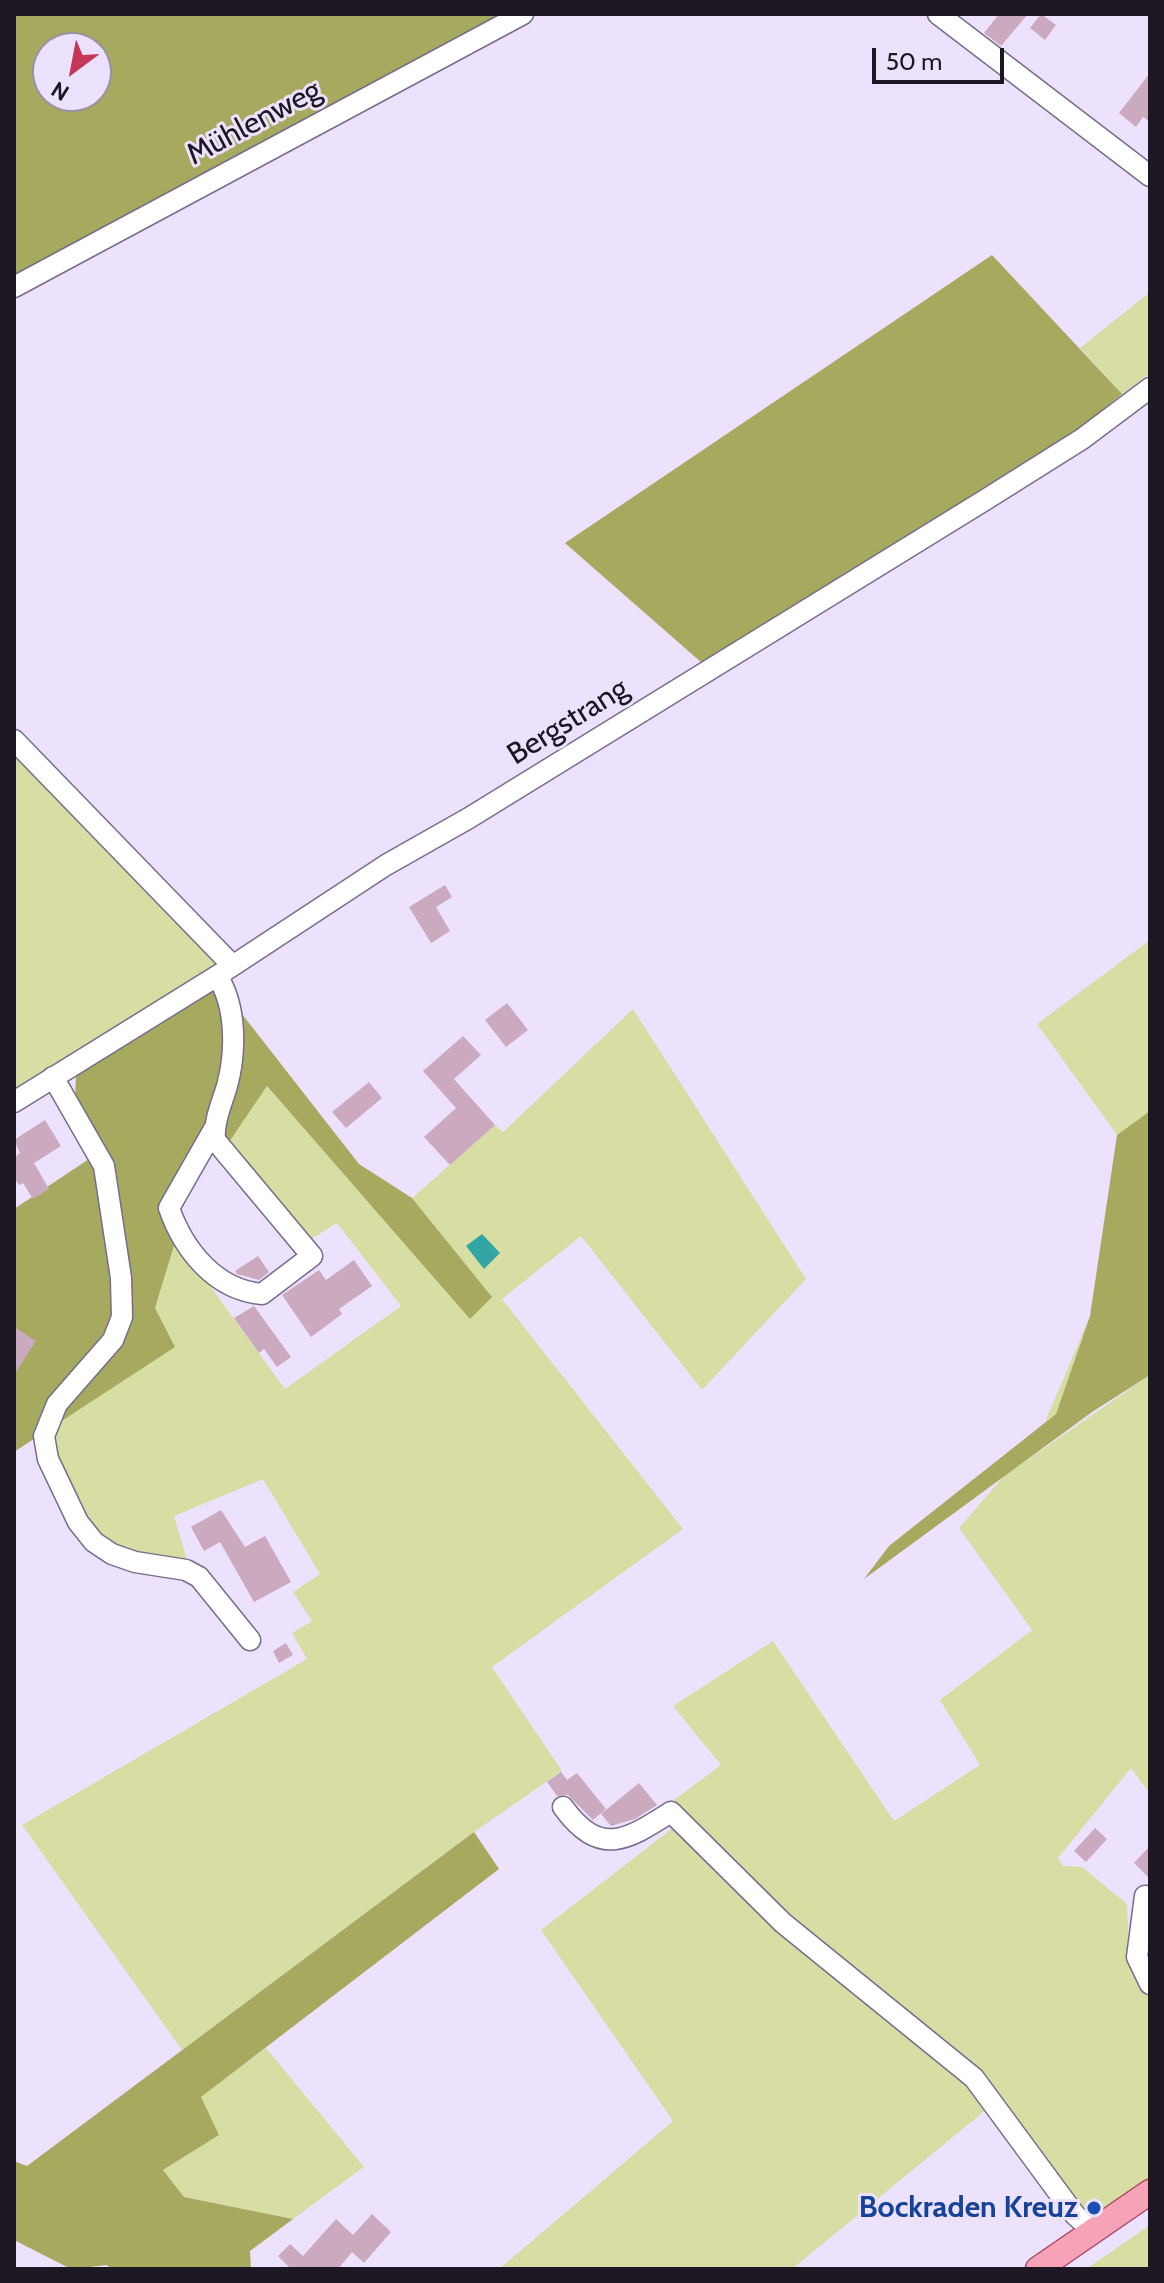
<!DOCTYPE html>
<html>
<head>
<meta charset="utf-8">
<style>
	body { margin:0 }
	#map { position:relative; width:1164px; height:2283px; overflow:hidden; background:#ede2fe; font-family:Cabin,sans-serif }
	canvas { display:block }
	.frame { position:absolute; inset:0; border:16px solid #1c1723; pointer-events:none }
	.north { position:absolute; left:32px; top:32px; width:80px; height:80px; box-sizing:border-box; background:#ede2fe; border:2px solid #9991a6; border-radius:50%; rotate:212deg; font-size:22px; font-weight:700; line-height:32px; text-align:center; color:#1c1723 }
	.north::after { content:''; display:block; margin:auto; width:28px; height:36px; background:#c53659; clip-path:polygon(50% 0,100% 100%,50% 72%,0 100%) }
	.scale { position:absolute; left:872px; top:48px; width:132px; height:36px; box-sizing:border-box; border:4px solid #1c1723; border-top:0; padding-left:10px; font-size:24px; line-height:28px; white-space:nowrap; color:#1c1723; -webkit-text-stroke:6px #ede2fe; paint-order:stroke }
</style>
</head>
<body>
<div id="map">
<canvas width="1164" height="2283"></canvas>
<div class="frame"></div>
<div class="north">N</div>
<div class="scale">50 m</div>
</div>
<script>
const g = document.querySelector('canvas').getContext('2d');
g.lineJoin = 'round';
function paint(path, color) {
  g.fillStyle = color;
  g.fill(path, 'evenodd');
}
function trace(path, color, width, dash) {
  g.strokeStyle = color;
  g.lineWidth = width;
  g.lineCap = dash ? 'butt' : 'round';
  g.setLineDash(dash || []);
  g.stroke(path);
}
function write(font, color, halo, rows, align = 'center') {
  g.font = font + ' Cabin,sans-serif';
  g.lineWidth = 6;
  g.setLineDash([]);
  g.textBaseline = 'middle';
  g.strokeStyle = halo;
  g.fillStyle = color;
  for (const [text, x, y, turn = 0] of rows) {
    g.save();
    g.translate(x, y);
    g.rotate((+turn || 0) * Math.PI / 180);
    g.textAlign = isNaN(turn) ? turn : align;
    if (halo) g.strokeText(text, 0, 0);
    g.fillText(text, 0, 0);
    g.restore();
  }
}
const green = new Path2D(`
	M1150,292V373L1122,394L1080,348Z
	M14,756L216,964L14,1091Z
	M1150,940V1111L1117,1135L1037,1024Z
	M633,1009L806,1279L702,1390L581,1236L502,1299L683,1529L492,1667L562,1771L474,1832L182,2050L22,1825L307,1659L292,1633L312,1621L293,1592L320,1574L263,1479L174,1516L188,1563L131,1553L101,1537L63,1486L49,1430L155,1308L176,1239L285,1389L401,1306L337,1223L310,1240L225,1148L267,1086L470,1318L491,1296L412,1198L495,1125L503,1132Z
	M1090,1316L1056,1414L1045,1422Z
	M1150,1375V1794L1131,1768L1058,1858L1063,1866L1082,1867L1127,1904L1129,1956L1150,1928V2181L1092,2223L994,2091L783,1918L674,1800L721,1765L673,1706L773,1641L894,1821L980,1765L940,1700L1032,1630L959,1528L1004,1476Z
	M678,1824L992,2105L792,2269H499L673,2121L541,1930Z
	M266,2048L364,2167L293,2219L184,2197L163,2170L219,2135L200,2097Z
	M1150,2225V2269H1086Z`);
const forest = new Path2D(`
	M14,14H502L14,279ZM48,48H96V96H48Z
	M992,255L1122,394L1071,435L702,663L565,543Z
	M217,982L359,1164L412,1198L492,1297L470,1319L267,1086L225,1148L209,1133L164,1211L176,1239L155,1308L175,1347L14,1452V1209L104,1149L75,1100L76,1074Z
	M1150,1111V1375L1092,1412L864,1579L889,1546L1056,1414L1090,1316L1117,1135Z
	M474,1832L499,1869L201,2097L219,2135L163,2170L184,2197L293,2219L250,2251L251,2269H111L107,2265L71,2269L14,2240V2161L27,2166Z`);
const water = new Path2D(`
	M482,1234L500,1253L484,1269L466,1246Z`);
const building = new Path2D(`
	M999,14H1028L1001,46L984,33Z
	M1041,14L1056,25L1045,40L1030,28Z
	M1150,73V122L1143,117L1136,127L1119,113Z
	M445,885L452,897L436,907L450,931L431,943L409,907Z
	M507,1003L528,1030L506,1047L485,1020Z
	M463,1036L481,1055L454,1079L495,1125L450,1165L424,1137L456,1108L423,1071Z
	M369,1082L382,1098L346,1128L332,1112Z
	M45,1120L61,1146L34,1163L49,1189L33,1199L23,1183L19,1185L14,1178V1158L20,1153L14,1140Z
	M258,1256L269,1272L259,1280L237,1274L235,1271Z
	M354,1260L372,1286L339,1309L342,1314L311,1337L282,1295L319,1270L326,1280Z
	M254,1306L291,1357L277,1367L264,1349L259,1353L234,1318Z
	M14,1327L36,1341L14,1375Z
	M221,1510L245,1547L265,1536L291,1582L254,1602L220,1542L204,1551L191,1527Z
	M286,1643L293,1655L279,1663L273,1651Z
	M561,1772L567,1780L577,1773L606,1809L593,1820L568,1795L557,1796L547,1782Z
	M639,1783L657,1805L635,1819L611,1826L601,1814Z
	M1095,1828L1107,1839L1086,1862L1074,1851Z
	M1150,1846V1879L1134,1863Z
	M372,2214L391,2232L364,2263L352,2252L338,2269H291L278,2256L290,2244L303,2256L336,2219L353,2235Z`);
const minor = new Path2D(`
	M938,14L1150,176
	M14,287L523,14
	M14,740L232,965
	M53,1077L104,1166L121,1278L122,1317L113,1340L57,1404L44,1436L48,1459L78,1522L94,1542L112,1554L135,1562L186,1570L199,1577L250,1640
	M14,1102L217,976L386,865L469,818L985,500L1082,439L1150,388
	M214,1129L169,1208C184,1251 216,1290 262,1294L312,1256L215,1140C213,1123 222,1103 227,1086C236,1053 237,1006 217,976
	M563,1807C600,1858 627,1840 671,1812L783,1923L974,2078L1075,2215L1093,2231
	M1145,1896L1137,1957L1150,1984`);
const major = new Path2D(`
	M1038,2269L1150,2192`);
const markers = [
	[1094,2208,8,"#1a4fb4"]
];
const streetNames = [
	["Mühlenweg",254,123,-28],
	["Bergstrang",568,722,-32]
];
const transitNames = [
	["Bockraden Kreuz",1078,2208]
];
paint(green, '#d8dda3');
paint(forest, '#a5aa5e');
paint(water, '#33a5a5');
paint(building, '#cba9be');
trace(minor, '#786c8a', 23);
trace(major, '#a64964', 27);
trace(minor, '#fff', 20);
trace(major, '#f6a2b7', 24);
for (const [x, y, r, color] of markers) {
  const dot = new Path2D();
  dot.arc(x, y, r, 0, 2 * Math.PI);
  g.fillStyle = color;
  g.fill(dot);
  trace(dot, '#ede2fe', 3);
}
write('30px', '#1c1723', '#ede2fe', streetNames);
write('bold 30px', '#164399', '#ede2fe', transitNames, 'right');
</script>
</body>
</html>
